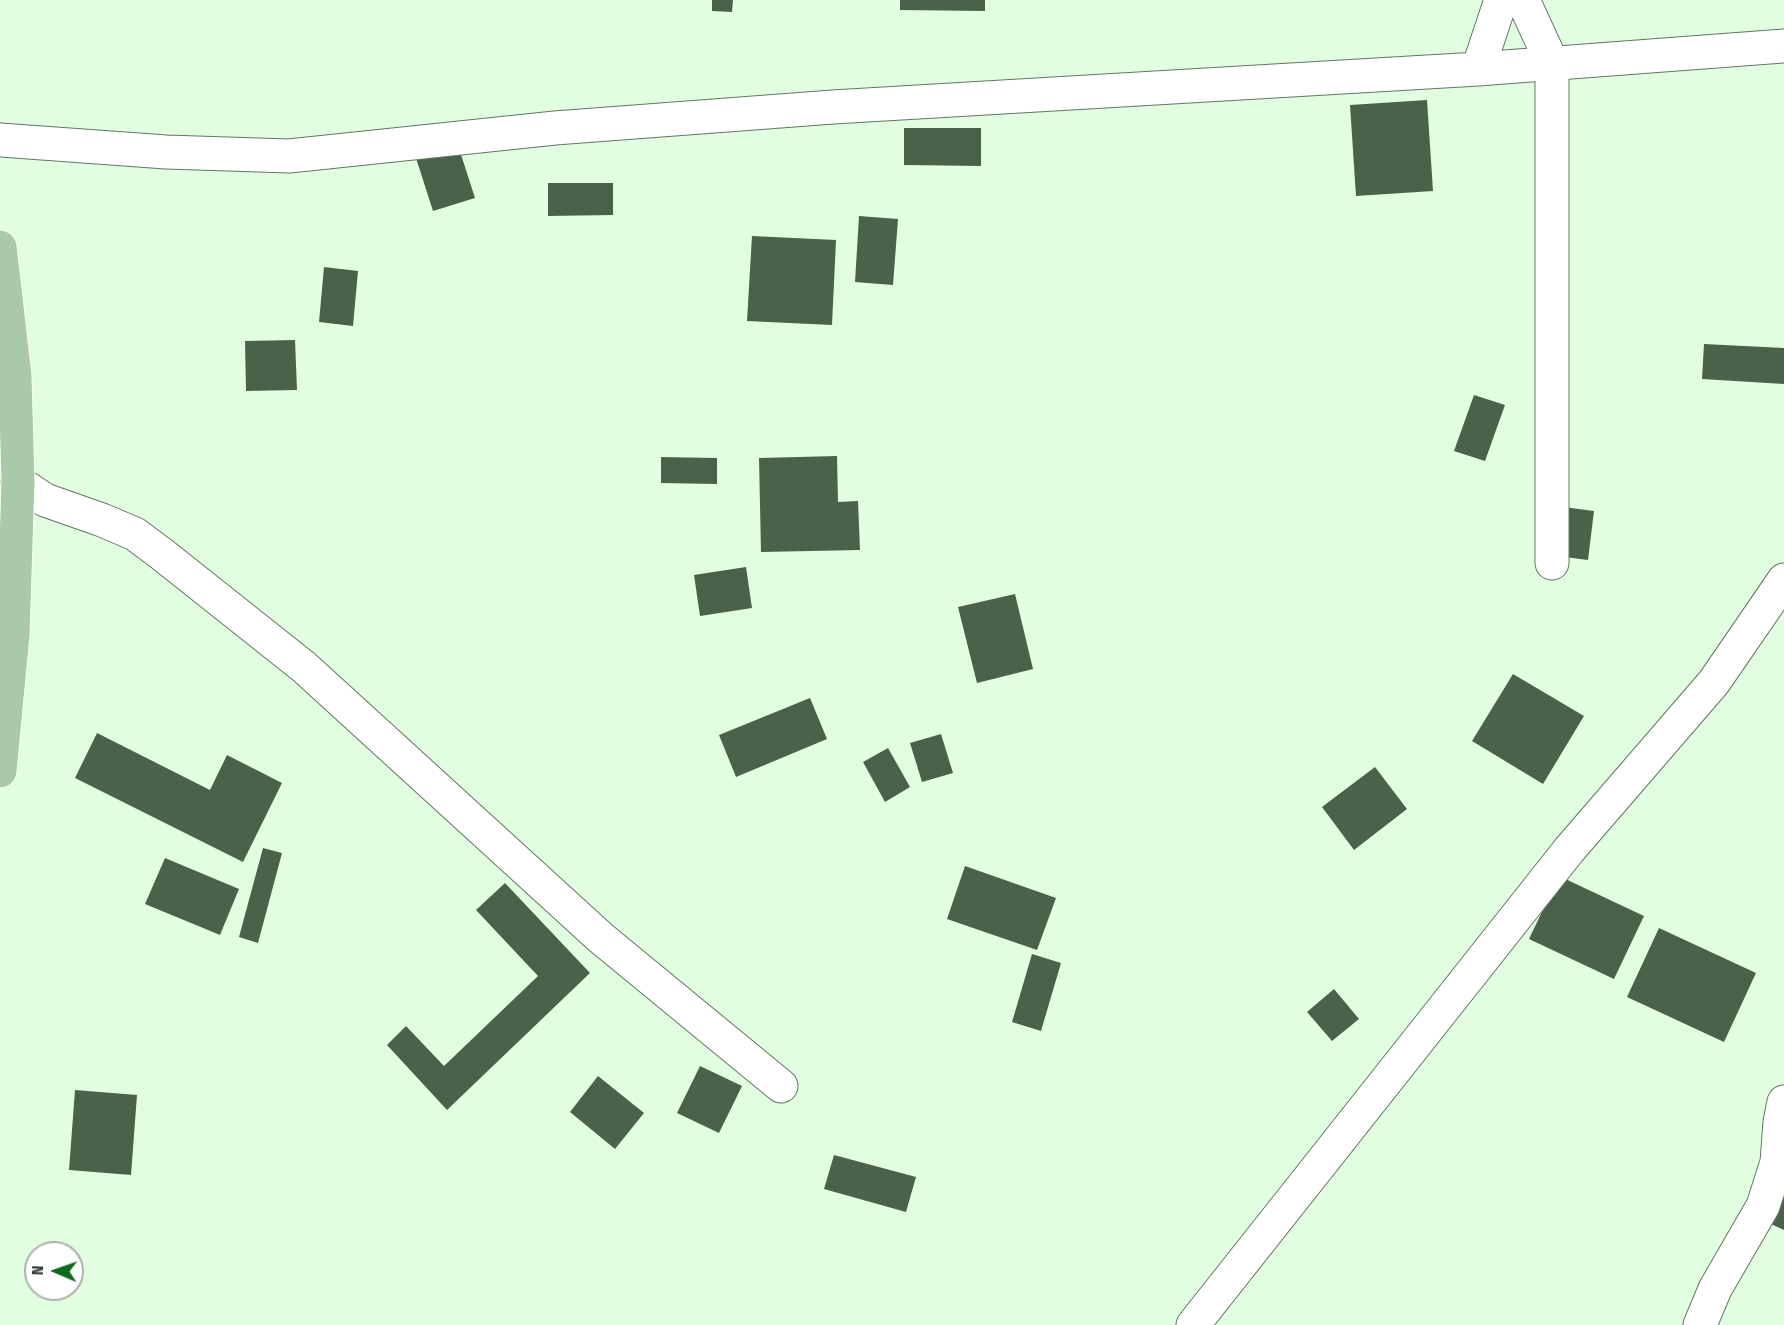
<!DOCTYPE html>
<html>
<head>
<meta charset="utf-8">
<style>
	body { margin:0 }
	#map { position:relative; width:1784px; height:1325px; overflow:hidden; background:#e2fee1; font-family:"Fira Sans Condensed",sans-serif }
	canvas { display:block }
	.north { position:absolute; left:24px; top:1241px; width:60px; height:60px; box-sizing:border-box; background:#fff; border:2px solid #acb0ab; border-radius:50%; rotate:272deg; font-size:16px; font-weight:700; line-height:24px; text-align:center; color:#2f3a2e }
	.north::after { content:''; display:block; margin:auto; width:21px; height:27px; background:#0c6b17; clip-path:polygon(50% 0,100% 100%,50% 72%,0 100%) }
</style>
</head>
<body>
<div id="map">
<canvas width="1784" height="1325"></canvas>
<div class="north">N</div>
</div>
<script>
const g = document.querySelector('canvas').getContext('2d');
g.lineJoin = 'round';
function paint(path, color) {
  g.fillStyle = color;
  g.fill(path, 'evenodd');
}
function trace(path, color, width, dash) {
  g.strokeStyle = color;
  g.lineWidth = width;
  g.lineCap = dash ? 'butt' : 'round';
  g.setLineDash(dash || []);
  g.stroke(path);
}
const building = new Path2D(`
	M712,0H733L732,12L712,11Z
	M900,0H985V11L900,10Z
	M1427,100L1433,191L1356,196L1350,105Z
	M904,128H981V166L904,165Z
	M457,142L475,198L433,211L415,155Z
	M548,183H613V215L548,216Z
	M859,216L898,219L893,285L855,282Z
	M752,236L836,240L832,325L747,321Z
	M324,267L358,271L353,326L319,322Z
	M295,340L297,390L246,391L245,341Z
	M1704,344L1784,348V384L1702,379Z
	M1474,395L1505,405L1485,461L1454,451Z
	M837,456L838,502L858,501L860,550L761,552L759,458Z
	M661,457L717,458V484L661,483Z
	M1556,506L1594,511L1588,560L1549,555Z
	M746,567L752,608L700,616L694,575Z
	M1015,594L1033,669L977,683L958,607Z
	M1513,674L1584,716L1543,784L1472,741Z
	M810,698L827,739L736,777L719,735Z
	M97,733L210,790L227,755L282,783L243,862L75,778Z
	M941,734L953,773L922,782L910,743Z
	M888,748L910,787L885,802L863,762Z
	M1375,767L1407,809L1354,850L1322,807Z
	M263,848L282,853L258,943L239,937Z
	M165,858L239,889L220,935L145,904Z
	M965,866L1056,898L1037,950L947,919Z
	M1559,876L1644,916L1614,979L1529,939Z
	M505,883L590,973L447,1110L387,1045L406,1026L444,1066L538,976L476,910Z
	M1659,928L1756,973L1724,1042L1627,997Z
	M1032,954L1061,963L1041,1031L1012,1022Z
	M1334,989L1359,1019L1332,1041L1307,1012Z
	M700,1066L742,1086L719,1133L677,1113Z
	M598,1076L644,1113L615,1149L570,1112Z
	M75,1090L137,1095L131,1175L69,1170Z
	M834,1155L916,1177L906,1212L824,1189Z
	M1784,1178V1230L1760,1219Z`);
const minor = new Path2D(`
	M1523,0L1552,63V563
	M1478,69L1501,0
	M0,140L166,152L289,156L555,128L833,107L1478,69L1784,46
	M18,482L45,500L102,520L135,534L163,555L304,667L601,938L781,1086
	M1193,1325L1569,850L1714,682L1784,580
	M1700,1325L1715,1289L1763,1206L1777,1162L1780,1122L1784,1102`);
const major = new Path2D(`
	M0,247L15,376L18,482L13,635L0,771`);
paint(building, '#4a6249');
trace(minor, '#60785f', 35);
trace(major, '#fff', 35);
trace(minor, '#fff', 33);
trace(major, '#aac8aa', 33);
</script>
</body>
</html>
